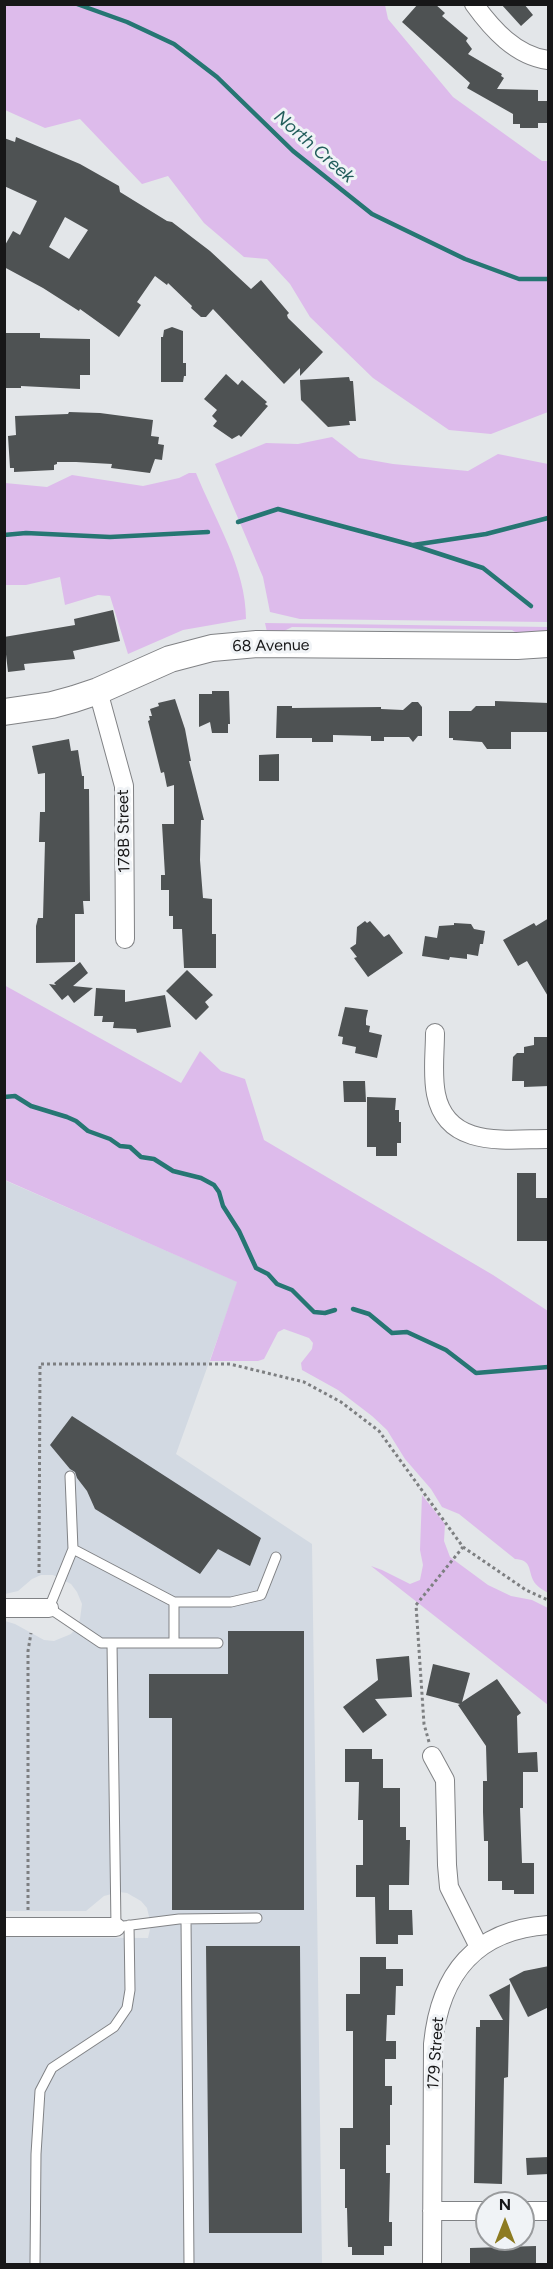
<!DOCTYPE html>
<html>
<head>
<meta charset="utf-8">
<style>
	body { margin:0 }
	#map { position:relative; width:553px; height:2269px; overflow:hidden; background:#e3e6e9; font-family:Figtree,sans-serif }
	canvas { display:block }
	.frame { position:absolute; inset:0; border:6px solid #171718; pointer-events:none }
	.north { position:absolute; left:475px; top:2191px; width:60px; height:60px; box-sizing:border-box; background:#f0f3f6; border:2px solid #999b9d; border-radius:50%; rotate:0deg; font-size:16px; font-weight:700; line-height:24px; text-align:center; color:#171718 }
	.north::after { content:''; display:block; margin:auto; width:21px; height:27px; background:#8d7b21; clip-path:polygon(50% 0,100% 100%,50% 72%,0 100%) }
</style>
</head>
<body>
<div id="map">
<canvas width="553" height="2269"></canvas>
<div class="frame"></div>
<div class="north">N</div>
</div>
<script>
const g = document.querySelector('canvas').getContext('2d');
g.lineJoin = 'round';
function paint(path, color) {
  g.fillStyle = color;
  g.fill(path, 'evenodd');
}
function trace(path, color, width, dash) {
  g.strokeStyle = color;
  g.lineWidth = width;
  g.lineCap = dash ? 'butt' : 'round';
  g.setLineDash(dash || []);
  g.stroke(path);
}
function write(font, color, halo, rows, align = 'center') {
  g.font = font + ' Figtree,sans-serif';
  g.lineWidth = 6;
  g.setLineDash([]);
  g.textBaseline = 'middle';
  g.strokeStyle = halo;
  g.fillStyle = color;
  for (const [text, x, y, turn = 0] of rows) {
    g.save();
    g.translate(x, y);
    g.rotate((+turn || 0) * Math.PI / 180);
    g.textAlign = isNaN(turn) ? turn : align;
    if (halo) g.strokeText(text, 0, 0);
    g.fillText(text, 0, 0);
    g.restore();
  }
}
const built = new Path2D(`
	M4,1180L238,1282L176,1454L312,1544L322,2264H5V1937L148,1938L151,1925L147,1908L141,1901L127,1893L119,1892L104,1896L86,1911H5V1621L15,1624L44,1640L54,1641L71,1634L77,1627L80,1619L82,1604L77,1592L71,1584L53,1575H41L32,1579L18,1591L5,1594Z`);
const green = new Path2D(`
	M5,4L385,5L388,19L453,97L542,161H548V412L491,434L449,430L373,378L310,317L290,284L267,259L244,257L204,223L168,176L142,184L80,119L45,128L5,110Z
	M332,437L359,458L393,464L468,471L498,454L548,464V622L300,619L270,612L263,577L215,464L266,443L298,444Z
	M189,473H196C215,520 246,568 246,619L183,630L128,654L110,596L98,595L65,605L60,577L26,585H5V483L47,487L72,475L143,486L179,478Z
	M265,623L548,627V632L518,634L512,630L292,627L280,633L267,632Z
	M4,985L181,1083L200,1051L221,1071L245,1079L264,1140L493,1275L548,1311V1593C543,1590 536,1586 533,1580C528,1568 531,1560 515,1559L459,1514L442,1507L431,1489L405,1459L387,1430L372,1416L338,1390L302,1370L301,1363L312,1349L313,1343L309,1338L284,1329L278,1332L264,1359L258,1361H210L237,1282L5,1180Z
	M422,1495L445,1524L444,1541L450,1557L488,1585L511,1596L532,1600L548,1608V1705L371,1566L382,1570L410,1584L420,1580L423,1565L420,1550Z`);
const stream = new Path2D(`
	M77,4L127,22L174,44L217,77L293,151L372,214L465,259L519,279H548
	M238,522L278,509L412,545L483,568L531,606
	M4,535L26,533L110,537L208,532
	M413,545L486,534L548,518
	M4,1097L15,1096L31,1106L67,1117L76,1121L88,1131L110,1139L120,1146L130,1147L141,1157L154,1159L173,1171L201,1178L214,1185L219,1192L223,1206L239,1231L256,1268L268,1274L277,1284L292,1290L314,1312L325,1313L335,1310
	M353,1309L369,1314L392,1333L407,1332L446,1350L476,1373L548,1367`);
const building = new Path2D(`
	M418,4H435L445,13L442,16L468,38L466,41L472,49L468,54L502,74L501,76L504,78L497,89L538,90V101H549V123H538V128H520V124H513V114L467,88L470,83L402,22Z
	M501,4H524L533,15L521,26Z
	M16,137L80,164L119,186L120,192L167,221L172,222L210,251L251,289L261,280L289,313L287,315L288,318L323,352L300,376V368L284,384L213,309L206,317H201L191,308L192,306L168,283L167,285L155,276L137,302L141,305L119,337L80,309L79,311L43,288L4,267V247L13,231L20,235L37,201L4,186V138L15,142ZM65,217L88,230L69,259L49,247Z
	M172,327L183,331V363H186V376H184L183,382H161V337H163L164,330Z
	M4,333H40V338L90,339V375H80V389L21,386V388H4Z
	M226,374L238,385L242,380L267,402L265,404L268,406L241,437L239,435L232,439L213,426L217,421L212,416L217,410L204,399Z
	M349,377L350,381H353L356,421H349L350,425L328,427L301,400L300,380Z
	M69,412L100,413L153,420L151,436L159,437L158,444L164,445L162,460L155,459L150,473L111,468L112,464L76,462H57V464L54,465V470L14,472V468H10L8,436L16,435L15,416L68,414Z
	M113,610L120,641L73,651L75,659L24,664L25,670L8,672L4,637L75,625L74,619Z
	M212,691H229L230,724H228V733H212L210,722L199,727V694H212Z
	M175,699L185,729L191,761H189L204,820H201L200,860L203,898L212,899V934H216V968H184L182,929H173V916H169V890H161V875H165L162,824H174V785L167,787L164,772L161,773L148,721L150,720L149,716H152L150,709L159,706L158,703Z
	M495,701L549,703V732H511V749H487L482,742L453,740V738H449V711H471L476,706H495Z
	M412,702H418L422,707V736H418L413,742L409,737H384V741H371V736L333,735V742H312V738H276L277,706H292V708L381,707V709L403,710Z
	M69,739L71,751L78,750L82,776H84V789H89L90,901H83L84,914H75V962L36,963V926L38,918H43L45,842H39L40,812H45V773L38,774L32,746Z
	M279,754V781H259V755Z
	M549,918V998L527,961L518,966L503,940L534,923L536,926Z
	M365,921L367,923L370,921L384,937L389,934L403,953L368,977L354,958L357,957L350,948L356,944L357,927Z
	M454,923L471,924L474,929L485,931L483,944H480L478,956L467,954V959L450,957L449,960L422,956L425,936L437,938L439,926L454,925Z
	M80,962L88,973L73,986L93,988L74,1003L68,995L62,1000L49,984L56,985L54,983Z
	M187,970L213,995L205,1002L209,1007L196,1020L166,991Z
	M96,988L125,990V1002L165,995L171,1027L137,1033L136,1029L113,1028L114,1022H102L103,1016H94Z
	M345,1007L368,1010L366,1019V1025L370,1026L369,1032L382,1035L377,1058L355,1053L356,1047L342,1044L343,1037L338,1036Z
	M534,1037H549V1086L524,1087V1081H512L513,1057L517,1053H524V1047L534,1045Z
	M343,1081H365L366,1102H344Z
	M367,1097L396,1098L395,1110H399V1122H401V1143H397V1156H376V1147H367Z
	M517,1173H536V1198H549V1241H517Z
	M72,1416L261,1538L250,1566L218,1549L200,1574L95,1509L87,1491L77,1478L75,1472L70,1469L50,1445Z
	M228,1631H304V1910H172V1718H149V1674H228Z
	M409,1656L412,1697L375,1699L387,1715L363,1733L343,1707L378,1680L376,1659Z
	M433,1664L470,1673L462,1702L497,1679L521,1713L517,1716L518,1753L537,1752L538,1772H523V1808H520L522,1863H534V1894H514V1890H502V1881H488V1841H484L483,1812V1781H487L486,1746L458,1705L460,1704L426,1695Z
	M345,1749H372V1759H383V1788H400V1827H406V1840H410L409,1885H389V1910H412L413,1935H398V1944H376L375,1897H356V1865H363V1820H358L359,1782H345Z
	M206,1946H300L302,2233H209Z
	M360,1957H386V1969H403V1986H396L395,2015H387L386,2041H396V2059H385V2086H392V2105H390V2145H386V2173H390L389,2222H392V2246H384V2255H352V2247H348L347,2208H345V2169H340V2128H353V2031H346V1994H360Z
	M549,1966V2007L528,2017L509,1979L524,1971Z
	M510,1984L508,2077L504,2078L502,2184L474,2183L476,2027H480V2020H503L489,1995Z
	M549,2157V2174L527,2175L526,2158Z
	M536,2246V2265H470V2248Z`);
const path = new Path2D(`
	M39,1573L40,1364H230L304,1382L341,1402L379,1431L463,1547L526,1590L548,1600
	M429,1742L424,1724L416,1605L463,1547
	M28,1910V1651L31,1633`);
const lane = new Path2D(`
	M70,1476L73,1549L49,1608L101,1643H218
	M73,1549L174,1602V1643
	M174,1602H231L261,1595L276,1557
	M112,1643L116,1927L179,1919L257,1918
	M186,1919L189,2264
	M35,2264L36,2154L40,2091L52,2068L114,2027L127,2008L130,1990L129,1925`);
const street = new Path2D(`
	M474,4C492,29 516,56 548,60
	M98,691L124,786L125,939
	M435,1033C435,1053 432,1074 436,1094C447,1149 506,1139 548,1139
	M4,1608H49
	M432,1756L445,1780L447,1865L449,1887L479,1947
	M4,1927H116
	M432,2211H487
	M523,2211H548
	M432,2264L433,2044C440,1974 475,1930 548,1925`);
const secondary = new Path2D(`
	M4,712L52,705L74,699L98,691L170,659L212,648L257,644L517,646L548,644`);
const streetNames = [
	["68 Avenue",271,646,-1],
	["178B Street",124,831,-91],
	["179 Street",436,2053,-86]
];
const waterNames = [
	["North Creek",314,147,41]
];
paint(built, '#d2d9e2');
paint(green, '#ddbbeb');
trace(stream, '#267673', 4.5);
paint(building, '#4e5253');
trace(lane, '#808285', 11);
trace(street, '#808285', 20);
trace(secondary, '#808285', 28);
trace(path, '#7d7f81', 3, [3, 3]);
trace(lane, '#fff', 9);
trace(street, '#fff', 18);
trace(secondary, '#fff', 26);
write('16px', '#171718', '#f0f3f6', streetNames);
write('italic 18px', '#225d5b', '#f0f3f6', waterNames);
</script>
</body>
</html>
